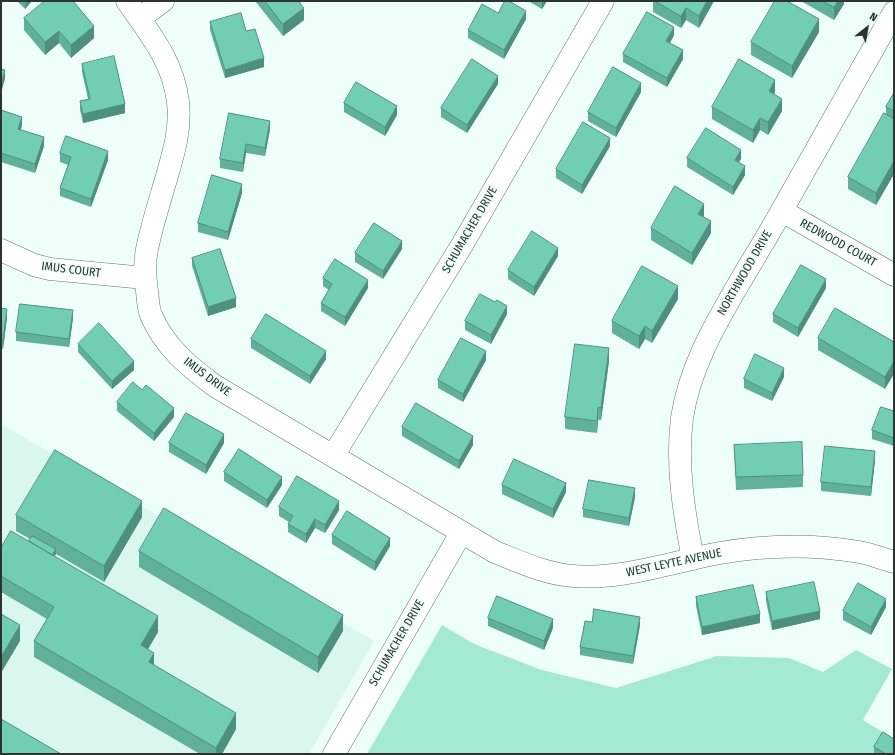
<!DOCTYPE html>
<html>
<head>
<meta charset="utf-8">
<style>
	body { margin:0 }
	#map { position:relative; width:895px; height:755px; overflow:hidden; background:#eefef9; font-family:"Fira Sans Condensed",sans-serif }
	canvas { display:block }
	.frame { position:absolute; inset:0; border:2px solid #2c3431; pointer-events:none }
	.north { position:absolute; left:847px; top:8px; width:40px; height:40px; -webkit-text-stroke:3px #eefef9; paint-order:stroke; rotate:31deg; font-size:11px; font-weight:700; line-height:16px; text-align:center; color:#2c3431 }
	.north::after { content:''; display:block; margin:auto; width:14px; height:18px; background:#2c3431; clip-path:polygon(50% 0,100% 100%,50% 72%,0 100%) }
</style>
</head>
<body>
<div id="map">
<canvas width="895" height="755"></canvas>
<div class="frame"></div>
<div class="north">N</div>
</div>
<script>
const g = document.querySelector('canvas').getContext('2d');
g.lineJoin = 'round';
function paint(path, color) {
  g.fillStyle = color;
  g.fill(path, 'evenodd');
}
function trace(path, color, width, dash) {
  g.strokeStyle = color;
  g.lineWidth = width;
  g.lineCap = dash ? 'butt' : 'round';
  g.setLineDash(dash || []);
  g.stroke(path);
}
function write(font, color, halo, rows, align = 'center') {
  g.font = font + ' "Fira Sans Condensed",sans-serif';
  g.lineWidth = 3.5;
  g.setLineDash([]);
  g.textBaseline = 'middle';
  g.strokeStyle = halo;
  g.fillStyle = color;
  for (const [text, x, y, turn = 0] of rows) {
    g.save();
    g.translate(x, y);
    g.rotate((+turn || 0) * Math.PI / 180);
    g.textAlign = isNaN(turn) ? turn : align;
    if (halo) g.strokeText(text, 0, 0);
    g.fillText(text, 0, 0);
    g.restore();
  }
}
const built = new Path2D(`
	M1,424L374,641L309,754H1Z`);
const green = new Path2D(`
	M442,625L474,644L542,670L616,688L717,656L789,658L823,672L856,650L892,669L863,720L894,739V743L887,754H367Z`);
const minor = new Path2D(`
	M127,1C150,34 173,61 178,102C181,128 174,152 167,176C160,200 152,225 147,249C144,263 145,278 147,291C148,299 148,308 151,315C164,346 188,366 215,386L495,552C520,562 546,574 573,576C623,580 671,562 720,553C766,545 812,544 859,552C871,554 883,559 894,562
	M140,18L163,1
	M782,211L894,275
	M1,250L34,265L50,269L145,278
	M333,456L462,245L603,1
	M693,559C684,513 676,465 682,418C689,370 714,326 738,285C752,261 767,237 781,212C819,146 856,79 894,12
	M334,754L461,533`);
const wall = new Path2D(`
	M17,1H32L25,9Z
	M255,1H302L300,3L304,20L283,36Z
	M528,1H547L542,9Z
	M653,1H714L699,28L686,20L681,28L653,12Z
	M801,1H844V4L834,20Z
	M498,13L526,19L504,59L468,38V30Z
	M24,18L94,38L71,58L59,43L45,55L24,30Z
	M210,22L246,31L264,67L225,78L210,30Z
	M819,32L792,78L751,55V42Z
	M674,35L670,43L683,59L667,87L623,62V54Z
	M82,64L125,113L83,123L80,110V101L88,99L82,72Z
	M498,84L467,133L441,117V108Z
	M641,92L616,137L588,121V112Z
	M775,92L774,94L782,111L768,135L760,130L753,143L712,119V107Z
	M894,93V174L876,205L848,189V177L886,114V107Z
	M344,103L397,115L385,136L344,112Z
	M1,110L22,125L21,130L44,146L35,173L1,162Z
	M270,129L265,156L246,153L243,172L220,168V159Z
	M610,146L582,194L556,178V169Z
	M60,153L108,160L91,207L60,196V188L68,165L60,162Z
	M687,158L741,159L739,162L745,175L733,195L687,167Z
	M242,193L228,240L198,232V223Z
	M704,216V217L711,233L692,265L651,240V228Z
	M402,249L383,279L355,262V253Z
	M558,256L534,296L508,279V270Z
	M192,258L236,307L208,316L192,266Z
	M323,278L368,288L345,326L321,311V303L329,290L323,286Z
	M826,288L798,337L773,322V314Z
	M678,299L652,343L645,339L639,349L612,333V321Z
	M1,308L7,317L3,349L1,348Z
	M507,314L491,344L465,330V321Z
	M73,318L69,347L16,341V332Z
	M818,338L894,342L885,389L818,350Z
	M251,339L326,359L310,384L251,348Z
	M78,344L134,370L112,389L78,352Z
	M486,360L463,402L438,388V380Z
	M609,361L601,420H598L597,433L565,429V417Z
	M784,377L772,401L744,388V379Z
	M142,390L174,417L154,441L117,411V402Z
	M894,411V446L872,439V430Z
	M402,427L473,445L459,469L402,436Z
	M169,443H224L206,474L169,452Z
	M734,445L803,475V487L736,490Z
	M875,460L871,496L821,491V482Z
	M224,472L282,485L267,508L224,481Z
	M502,485L566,492L553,518L502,494Z
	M635,497L629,526L583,517V509Z
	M279,507L339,510L325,533L315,528L306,543L288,532V524L289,522L279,516Z
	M16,515L142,517L104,582L56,554L54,556L158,632L148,649L154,665L236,729L222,754H200L34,657V641L47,619L1,592V548L29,541L30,539L16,531Z
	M332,535L390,546L375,571L332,544Z
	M139,551L343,631L318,673L139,567Z
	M766,592L820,619L772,630L766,601Z
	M696,597L760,623L702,635L696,606Z
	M886,607L871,635L843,620V611Z
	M488,618L553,628L544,650L488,626Z
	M592,622L640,625L633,664L580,655V647Z
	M874,747L894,754H874Z`);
const shadedWall = new Path2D(`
	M25,1H32L25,9Z
	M542,1H547L542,9Z
	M707,1H714L699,28V16Z
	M838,1H844V4L834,20V7Z
	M304,8V20L283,36V24Z
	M686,8V20L681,28V16Z
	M526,11V19L504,59V50Z
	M819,19V32L792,78V66Z
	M94,26V38L71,58V45Z
	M674,27V35L666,50V41Z
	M59,31V43L45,55V42Z
	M683,50V59L667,87V78Z
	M264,58V67L225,78V70Z
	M5,70V79L1,93V84Z
	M498,76V84L467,133V125Z
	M775,80V92L769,104V91Z
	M641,83V92L616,137V128Z
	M782,99V111L768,135V122Z
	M125,104V113L83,123V114Z
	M397,106V115L385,136V127Z
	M22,117V125L18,138V129Z
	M760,118V130L753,143V130Z
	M270,121V129L265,156V148Z
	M44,137V146L35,173V164Z
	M610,138V146L582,194V185Z
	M246,144V153L243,172V163Z
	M741,150V159L735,168V160Z
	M108,151V160L91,207V199Z
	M894,161V174L876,205V193Z
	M745,166V175L733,195V187Z
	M242,184V193L228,240V232Z
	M704,204V216L698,226V214Z
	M711,221V233L692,265V253Z
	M402,241V249L383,279V271Z
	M558,248V256L534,296V287Z
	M826,279V288L798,337V328Z
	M368,280V288L345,326V317Z
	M678,286V299L652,343V331Z
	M236,298V307L208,316V307Z
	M507,306V314L491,344V335Z
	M7,309V317L3,349V340Z
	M73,310V318L69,347V339Z
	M645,326V339L639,349V336Z
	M609,348V361L601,420V408Z
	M326,351V359L310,384V376Z
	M486,351V360L463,402V394Z
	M134,361V370L112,389V381Z
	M894,361V374L885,389V377Z
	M784,368V377L772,401V393Z
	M598,407V420L597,433V421Z
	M174,408V417L154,441V433Z
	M224,434V443L206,474V465Z
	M473,436V445L459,469V461Z
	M875,451V460L871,496V487Z
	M282,477V485L267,508V500Z
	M566,483V492L553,518V509Z
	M635,488V497L629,526V518Z
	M142,501V517L104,582V566Z
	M339,501V510L325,533V525Z
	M315,519V528L306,543V534Z
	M390,538V546L375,571V562Z
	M56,549V554L47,568V564Z
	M886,599V607L871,635V627Z
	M820,611V619L772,630V621Z
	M760,614V623L702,635V627Z
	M343,615V631L318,673V657Z
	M158,616V632L141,661V645Z
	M640,617V625L633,664V656Z
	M553,619V628L544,650V641Z
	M20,625V641L1,673V657Z
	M154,653V669L149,662Z
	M236,713V729L222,754H216V748Z`);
const building = new Path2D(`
	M45,1H73L94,26L71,45L59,31L45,42L24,18Z
	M265,1H298L304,8L283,24Z
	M505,1H509L526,11L504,50L468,30L482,4L498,13Z
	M655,1H707L699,16L686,8L681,16Z
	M775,1H787L819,19L792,66L751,42Z
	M823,1H838L834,7Z
	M647,12L674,27L666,41L683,50L667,78L623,54Z
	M241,13L246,31L255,29L264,58L225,70L210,22Z
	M114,56L125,104L83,114L80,101L90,99L82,64Z
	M472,59L498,76L467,125L441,108Z
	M739,59L775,80L769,91L782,99L768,122L760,118L753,130L712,107Z
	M613,67L641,83L616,128L588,112Z
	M1,69L5,70L1,84Z
	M356,82L397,106L385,127L344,103Z
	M894,93V111L886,107Z
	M1,110L22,117L18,129L44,137L35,164L1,153Z
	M229,113L270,121L265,148L246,144L243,163L220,159Z
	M884,113L894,119V161L876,193L848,177Z
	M583,122L610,138L582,185L556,169Z
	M706,128L741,150L735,160L745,166L733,187L687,158Z
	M66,136L108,151L91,199L60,188L71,157L60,153Z
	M212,175L242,184L228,232L198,223Z
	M675,186L704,204L698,214L711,221L692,253L651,228Z
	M374,223L402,241L383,271L355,253Z
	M532,231L558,248L534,287L508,270Z
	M220,249L236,298L208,307L192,258Z
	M335,259L368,280L345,317L321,303L332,284L323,278Z
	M801,265L826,279L798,328L773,314Z
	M642,266L678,286L652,331L645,326L639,336L612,321Z
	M480,294L495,302L497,300L507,306L491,335L465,321Z
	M20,304L73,310L69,339L16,332Z
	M1,308L7,309L3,340H1Z
	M835,308L894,342V361L885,377L818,338Z
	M266,314L326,351L310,376L251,339Z
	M99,323L134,361L112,381L78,344Z
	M461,338L486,351L463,394L438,380Z
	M575,344L609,348L601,408L598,407L597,421L565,417Z
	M755,354L784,368L772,393L744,379Z
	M133,382L142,390L146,385L174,408L154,433L117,402Z
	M416,403L473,436L459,461L402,427Z
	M881,407L894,411V438L872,430Z
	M186,413L224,434L206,465L169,443Z
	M802,442L803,475L736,477L734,445Z
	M825,446L875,451L871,487L821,482Z
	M239,449L282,477L267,500L224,472Z
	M55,450L142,501L104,566L16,515Z
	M514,459L566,483L553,509L502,485Z
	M297,476L339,501L325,525L315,519L306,534L288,524L293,516L279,507Z
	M589,480L635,488L629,518L583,509Z
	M164,508L343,615L318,657L139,551Z
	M347,511L390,538L375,562L332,535Z
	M11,531L158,616L141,645L154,653L149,662L236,713L216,748L34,641L54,607L1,576V548Z
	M32,536L56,549L52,555L29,541Z
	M814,582L820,611L772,621L766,592Z
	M858,583L886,599L871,627L843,611Z
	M753,585L760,614L702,627L696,597Z
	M497,596L553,619L544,641L488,618Z
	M594,609L640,617L633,656L580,647L585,621L592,622Z
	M1,614L20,625L1,657Z
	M1,719L61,754H1Z
	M883,732L894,739V754H886L874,747Z`);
const streetNames = [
	["SCHUMACHER DRIVE",470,230,-60],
	["REDWOOD COURT",838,243,29],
	["IMUS COURT",71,270,7],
	["NORTHWOOD DRIVE",745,273,-60],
	["IMUS DRIVE",207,377,37],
	["WEST LEYTE AVENUE",674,563,-12],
	["SCHUMACHER DRIVE",397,643,-60]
];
paint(built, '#daf7ed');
paint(green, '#a4ead3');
trace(minor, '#63756f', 23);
trace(minor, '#fff', 22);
paint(wall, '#61b199');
paint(shadedWall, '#4f907d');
paint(building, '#71ceb2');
trace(building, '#4f907d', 1);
write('12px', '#2c3431', '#eefef9', streetNames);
</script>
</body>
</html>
